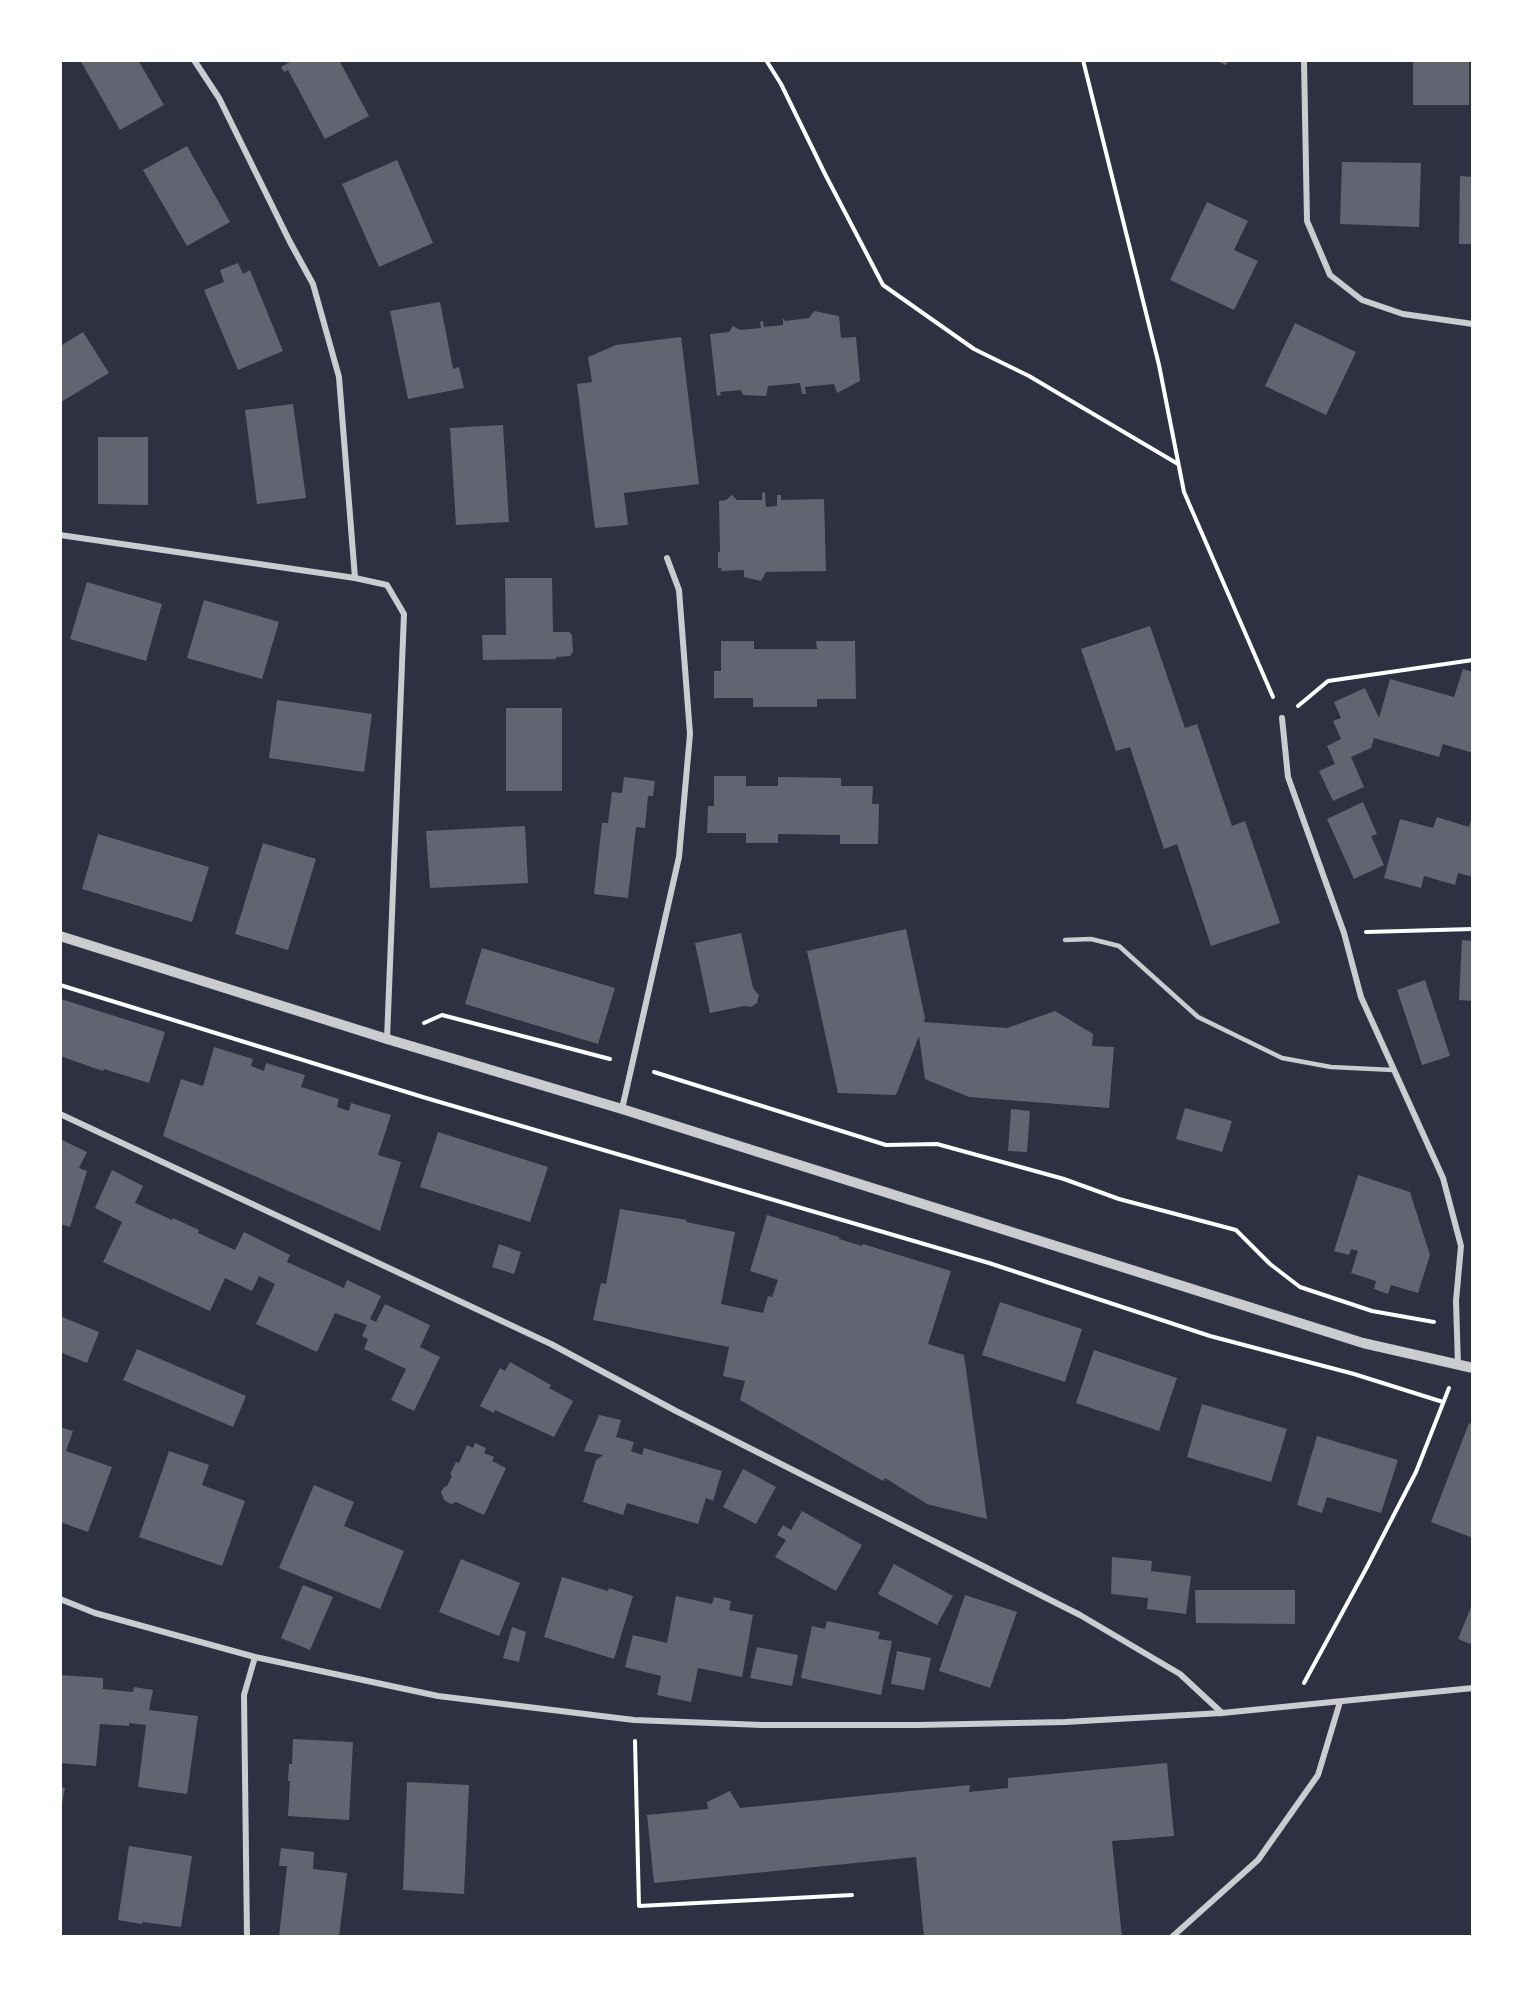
<!DOCTYPE html>
<html>
<head>
<meta charset="utf-8">
<style>
	body { margin:0 }
	#map { position:relative; width:1533px; height:1997px; overflow:hidden; background:#2d3142; font-family:Jost,sans-serif }
	canvas { display:block }
	.frame { position:absolute; inset:0; border:62px solid #fff; pointer-events:none }
</style>
</head>
<body>
<div id="map">
<canvas width="1533" height="1997"></canvas>
<div class="frame"></div>
</div>
<script>
const g = document.querySelector('canvas').getContext('2d');
g.lineJoin = 'round';
function paint(path, color) {
  g.fillStyle = color;
  g.fill(path, 'evenodd');
}
function trace(path, color, width, dash) {
  g.strokeStyle = color;
  g.lineWidth = width;
  g.lineCap = dash ? 'butt' : 'round';
  g.setLineDash(dash || []);
  g.stroke(path);
}
const building = new Path2D(`
	M80,60H138L164,105L120,130Z
	M293,60H339L369,116L325,139L288,70L284,72L281,67Z
	M1214,60H1229L1226,65Z
	M1413,60H1469V105H1413Z
	M187,146L230,222L187,246L143,170Z
	M397,160L433,243L379,267L342,184Z
	M1342,162L1421,163L1419,227L1340,224Z
	M1460,176L1473,177V244H1459Z
	M1207,202L1248,221L1234,250L1258,261L1234,310L1170,280Z
	M238,263L243,274L250,270L283,351L238,370L204,290L224,282L220,270Z
	M440,302L453,369L459,367L464,388L408,399L390,311Z
	M814,311L839,316L841,338L856,337L860,381L837,393L834,384L805,387L806,394H802L800,383L768,386L766,396L743,395L741,390L720,392L721,395L717,396L710,334L729,332L733,326L740,330L761,328L760,322L763,321L764,327L783,325V318L785,321L809,318Z
	M1295,323L1356,352L1326,415L1265,386Z
	M83,332L109,373L61,402L60,342L62,345Z
	M681,337L699,484L624,493L628,525L595,528L577,384L592,382L588,357L616,345Z
	M293,404L306,498L257,504L245,410Z
	M503,425L509,522L456,525L450,428Z
	M98,437H148V505L98,504Z
	M765,492L766,507L777,506V495H781V500L824,499L826,571L766,572L761,581L744,577V570L722,571L721,568H718V552H720L719,501L726,500L732,495L737,500H762V493Z
	M505,578H552L553,632H569L572,635L573,652L570,656L556,657V659L483,660L482,635H506Z
	M87,582L162,604L146,661L70,639Z
	M204,600L279,622L262,679L187,658Z
	M1150,626L1185,728L1197,724L1232,826L1245,821L1280,923L1211,946L1177,844L1164,849L1130,747L1116,751L1081,649Z
	M721,641H754V649H817L816,641H855L856,699H817V707H753V698H714V671H721Z
	M1463,669L1473,672V753L1443,744L1439,757L1374,738L1371,748L1351,757L1364,787L1333,801L1319,771L1335,764L1327,746L1341,739L1333,721L1341,718L1334,702L1365,688L1379,718L1390,679L1454,697Z
	M277,700L372,714L364,772L269,758Z
	M506,708H562V791H506Z
	M714,776H746V786H778V777L841,778V786H873L872,804H879L878,844H840V835L778,834V843H746V833H707L708,806H714Z
	M624,777L655,781L653,796H648L645,828L636,827L628,898L594,894L602,823H608L612,792L622,793Z
	M1363,802L1377,834L1371,836L1384,865L1354,879L1327,819Z
	M1472,816L1473,877L1458,873L1455,885L1424,876L1421,888L1384,878L1400,819L1433,828L1437,817L1469,827Z
	M525,826L528,883L430,888L426,831Z
	M98,834L209,867L192,922L82,889Z
	M263,843L316,859L288,950L235,934Z
	M906,929L925,1018L924,1022L1007,1028L1055,1011L1093,1034L1092,1046L1114,1047L1109,1108L969,1097L925,1079L919,1036L896,1095L838,1093L807,951Z
	M741,933L753,988L759,995L757,1003L751,1007L744,1006L710,1013L695,943Z
	M1462,940L1473,941V1001L1459,1000Z
	M482,948L615,988L598,1044L465,1004Z
	M1425,980L1450,1056L1422,1065L1397,990Z
	M61,999L165,1032L149,1083L104,1069L103,1071L60,1056Z
	M214,1047L253,1059L251,1066L264,1071L266,1063L305,1075L301,1087L339,1099L337,1107L349,1111L351,1103L391,1115L378,1155L401,1162L380,1231L163,1136L181,1079L203,1086Z
	M1185,1108L1232,1121L1222,1152L1176,1139Z
	M1011,1109L1030,1111L1027,1152L1008,1151Z
	M438,1132L548,1167L530,1222L420,1187Z
	M60,1139L87,1152L79,1168L87,1171L70,1227L60,1224Z
	M112,1170L143,1186L135,1203L172,1220L173,1218L199,1230L198,1233L235,1250L244,1232L290,1255L287,1262L344,1288L347,1280L381,1296L370,1319L376,1322L385,1304L430,1325L420,1347L440,1357L414,1411L391,1400L406,1369L364,1349L368,1339L362,1336L367,1325L335,1313L317,1352L256,1324L275,1284L259,1276L252,1291L225,1278L210,1311L103,1262L122,1222L95,1208Z
	M1358,1175L1410,1192L1430,1255L1418,1293L1391,1285L1388,1294L1374,1289L1376,1281L1351,1273L1358,1251L1351,1249L1349,1255L1334,1251Z
	M620,1209L687,1220L686,1222L735,1232L721,1304L763,1313L768,1296L772,1297L778,1280L750,1271L767,1215L839,1237V1239L862,1246L863,1244L951,1271L928,1344L964,1355L987,1519L927,1504L885,1478L883,1481L740,1400L745,1381L723,1376L729,1347L593,1320L601,1283L606,1284Z
	M499,1244L521,1252L514,1274L492,1267Z
	M1000,1302L1082,1329L1065,1382L982,1355Z
	M60,1316L99,1332L87,1363L60,1352Z
	M137,1349L246,1396L233,1427L123,1380Z
	M1094,1350L1177,1378L1159,1431L1076,1403Z
	M510,1362L551,1385L549,1388L573,1401L554,1437L495,1410L494,1413L480,1406L500,1368L505,1371Z
	M1202,1404L1287,1429L1271,1482L1187,1457Z
	M599,1415L621,1420L616,1437L634,1442L631,1451L642,1455L644,1448L722,1471L713,1501L706,1498L698,1524L627,1503L623,1515L583,1502L596,1460L603,1455L584,1451Z
	M1469,1423L1473,1425V1538L1431,1522Z
	M60,1427L73,1431L66,1451L112,1467L88,1532L60,1522Z
	M1317,1436L1398,1460L1381,1513L1327,1497L1322,1513L1297,1505Z
	M475,1443L486,1448L484,1453L494,1457L492,1461L506,1468L484,1515L456,1502L451,1504L444,1500L441,1492L444,1487L447,1486L452,1476L450,1474L456,1462L459,1463L467,1445L473,1448Z
	M169,1451L209,1465L202,1485L245,1501L222,1566L139,1537Z
	M743,1469L776,1487L756,1524L723,1507Z
	M314,1485L354,1502L344,1526L404,1551L380,1609L279,1568Z
	M802,1511L862,1545L836,1591L775,1557L786,1540L777,1535L783,1525L791,1530Z
	M1112,1557L1152,1561L1151,1571L1191,1576L1186,1614L1147,1609L1148,1598L1111,1594Z
	M461,1559L520,1583L499,1636L439,1612Z
	M894,1564L953,1596L937,1625L878,1594Z
	M562,1577L608,1591L609,1588L633,1596L614,1659L544,1637Z
	M303,1585L333,1597L310,1650L281,1638Z
	M1195,1590H1295V1624L1196,1623Z
	M965,1595L1017,1612L990,1688L939,1671Z
	M676,1596L712,1604L714,1597L731,1601L729,1610L753,1615L742,1677L698,1668L691,1702L657,1695L661,1676L625,1667L633,1635L667,1643Z
	M1473,1602V1645L1458,1639Z
	M827,1621L880,1632L878,1639L892,1641L881,1695L801,1678L812,1626L825,1629Z
	M512,1627L526,1632L519,1662L503,1658Z
	M757,1647L798,1655L792,1686L750,1678Z
	M897,1651L931,1658L924,1690L891,1684Z
	M60,1675L103,1678V1689L133,1692L134,1687L153,1690L149,1710L198,1716L187,1794L138,1787L146,1725L129,1723V1726L100,1724L96,1766L60,1763Z
	M293,1739L353,1742L349,1820L288,1816L290,1781H288L289,1764H292Z
	M1167,1763L1174,1836L1112,1841L1122,1937H924L916,1857L654,1883L647,1815L708,1809L707,1802L730,1791L740,1808L970,1785L969,1792L1008,1788V1778Z
	M407,1782L469,1785L464,1894L403,1890Z
	M60,1787L65,1788L61,1808H60Z
	M129,1846L192,1856L181,1927L143,1922L142,1924L118,1920Z
	M281,1848L314,1852L313,1869L347,1873L339,1937H279L287,1866H279Z`);
const path = new Path2D(`
	M766,60L781,84L825,174L883,285L974,349L1029,376L1178,464
	M1083,60L1159,365L1184,492L1273,697
	M1298,706L1328,681L1473,660
	M1366,932L1473,929
	M60,985L426,1098L989,1263L1210,1336L1354,1374L1443,1402
	M424,1023L442,1015L610,1059
	M654,1072L886,1145L937,1144L1064,1179L1119,1199L1236,1230L1270,1264L1300,1287L1372,1311L1434,1322
	M1304,1683L1367,1567L1416,1472L1449,1388
	M635,1741L639,1906L852,1895`);
const service = new Path2D(`
	M1065,940L1091,939L1119,946L1198,1017L1282,1058L1331,1067L1393,1070`);
const minor = new Path2D(`
	M194,60L219,98L290,242L313,284L339,377L355,578L387,585L404,614L387,1039
	M1304,60L1307,221L1330,275L1362,300L1403,314L1473,324
	M60,535L355,578
	M1282,718L1288,777L1344,933L1361,997L1443,1178L1461,1246L1456,1301L1458,1365
	M622,1109L679,857L690,734L679,590L667,558
	M60,1114L551,1344L676,1411L1080,1615L1180,1674L1222,1713
	M60,1599L95,1613L255,1657L438,1696L634,1720L762,1725H918L1065,1722L1222,1713L1473,1688
	M247,1937L244,1695L255,1657
	M1172,1937L1258,1860L1318,1775L1340,1702`);
const tertiary = new Path2D(`
	M60,936L387,1039L622,1109L1363,1343L1473,1368`);
paint(building, '#626471');
trace(path, '#fff', 4);
trace(service, '#caccd0', 4.5);
trace(minor, '#caccd0', 6);
trace(tertiary, '#caccd0', 10);
</script>
</body>
</html>
